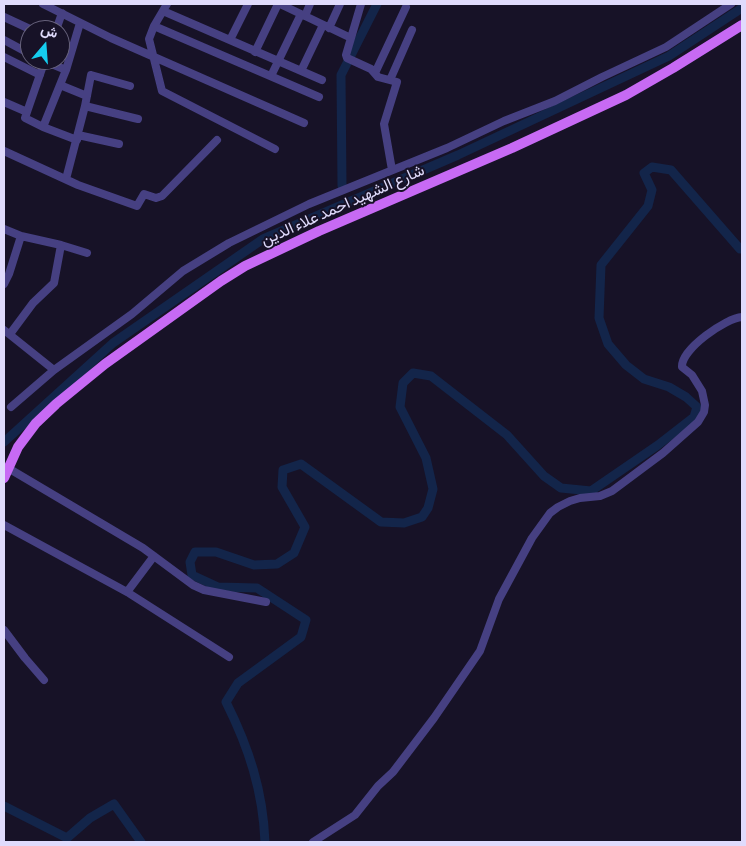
<!DOCTYPE html>
<html>
<head>
<meta charset="utf-8">
<style>
	body { margin:0 }
	#map { position:relative; width:746px; height:846px; overflow:hidden; background:#171227; font-family:"Sofia Sans Condensed",Vazirmatn,sans-serif }
	canvas { display:block }
	.frame { position:absolute; inset:0; border:5px solid #e0dbfc; pointer-events:none }
	.north { position:absolute; left:20px; top:20px; width:50px; height:50px; box-sizing:border-box; background:#171227; border:1px solid #67627c; border-radius:50%; rotate:18deg; font-size:14px; font-weight:700; line-height:20px; text-align:center; color:#e0dbfc }
	.north::after { content:''; display:block; margin:auto; width:18px; height:22px; background:#15cdee; clip-path:polygon(50% 0,100% 100%,50% 72%,0 100%) }
</style>
</head>
<body>
<div id="map">
<canvas width="746" height="846"></canvas>
<div class="frame"></div>
<div class="north">ش</div>
</div>
<script>
const g = document.querySelector('canvas').getContext('2d');
g.lineJoin = 'round';
function trace(path, color, width, dash) {
  g.strokeStyle = color;
  g.lineWidth = width;
  g.lineCap = dash ? 'butt' : 'round';
  g.setLineDash(dash || []);
  g.stroke(path);
}
function write(font, color, halo, rows, align = 'center') {
  g.font = font + ' "Sofia Sans Condensed",Vazirmatn,sans-serif';
  g.lineWidth = 4;
  g.setLineDash([]);
  g.textBaseline = 'middle';
  g.strokeStyle = halo;
  g.fillStyle = color;
  for (const [text, x, y, turn = 0] of rows) {
    g.save();
    g.translate(x, y);
    g.rotate((+turn || 0) * Math.PI / 180);
    g.textAlign = isNaN(turn) ? turn : align;
    if (halo) g.strokeText(text, 0, 0);
    g.fillText(text, 0, 0);
    g.restore();
  }
}
const canal = new Path2D(`
	M342,186L341,75L377,4
	M4,442L113,343L263,239L458,155L669,56L742,8
	M4,806L67,838L90,818L114,804L141,842
	M265,842C263,791 249,748 226,702L238,683L301,637L306,620L257,588L218,587L192,575L190,562L195,552H216L254,565L277,564L294,553L305,527L282,487L283,470L301,464L381,522L404,523L422,517L428,508L433,489L426,458L400,407L403,383L413,373L431,376L507,435L544,476L561,488L591,491L658,445L694,417L697,407L686,397L669,387L644,379L626,365L608,344L599,318L601,265L648,206L652,190L644,173L652,167L671,170L740,249H742`);
const minor = new Path2D(`
	M43,4L111,38L304,123
	M167,4L154,26L319,97
	M280,4L351,38
	M361,4L346,55L347,58L371,69L378,77L397,82L384,124L392,170
	M163,11L322,80
	M305,16L310,4
	M4,17L32,30
	M154,26L149,39L162,91L275,149
	M329,28L340,4
	M56,30L62,13
	M4,40L30,54
	M230,40L248,4
	M255,52L278,4
	M4,57L40,75
	M42,60L66,70
	M301,71L323,25
	M375,73L406,7
	M271,76L301,14
	M390,80L412,30
	M60,85L87,96
	M4,102L27,112L25,118L43,127
	M85,106L91,75L130,86
	M27,112L45,60
	M78,135L119,144
	M77,140L43,127L66,70L80,23
	M4,151L78,185L137,206L144,194L156,198L162,196L217,140
	M66,179L85,106L138,119
	M4,229L21,236L61,245L87,253
	M4,284L9,274L21,236
	M4,330L54,370
	M10,334L33,303L54,283L61,245
	M11,407L54,370L132,314L183,271L229,243L309,204L447,148L504,121L555,101L602,77L666,47L731,4
	M8,468L143,548L193,585L204,590L266,602
	M4,525L127,592L229,657
	M127,592L154,556
	M4,630L25,658L44,680
	M313,842L355,815L378,786L393,772L434,718L480,651L499,599L532,538L550,513L558,507L570,501L580,498L600,496L612,491L663,453L698,422L704,412L705,405L702,391L692,375L682,367C681,349 726,318 742,317`);
const major = new Path2D(`
	M4,478L18,447L36,423L56,404L105,364L221,281L245,266L319,231L512,148L626,95L673,68L742,25`);
const streetNames = [
	["شارع الشهيد احمد علاء الدين",343,206,-24]
];
trace(canal, '#13254a', 9);
trace(minor, '#464082', 8);
trace(major, '#c76af4', 10);
write('16px', '#e0dbfc', '#171227', streetNames);
</script>
</body>
</html>
